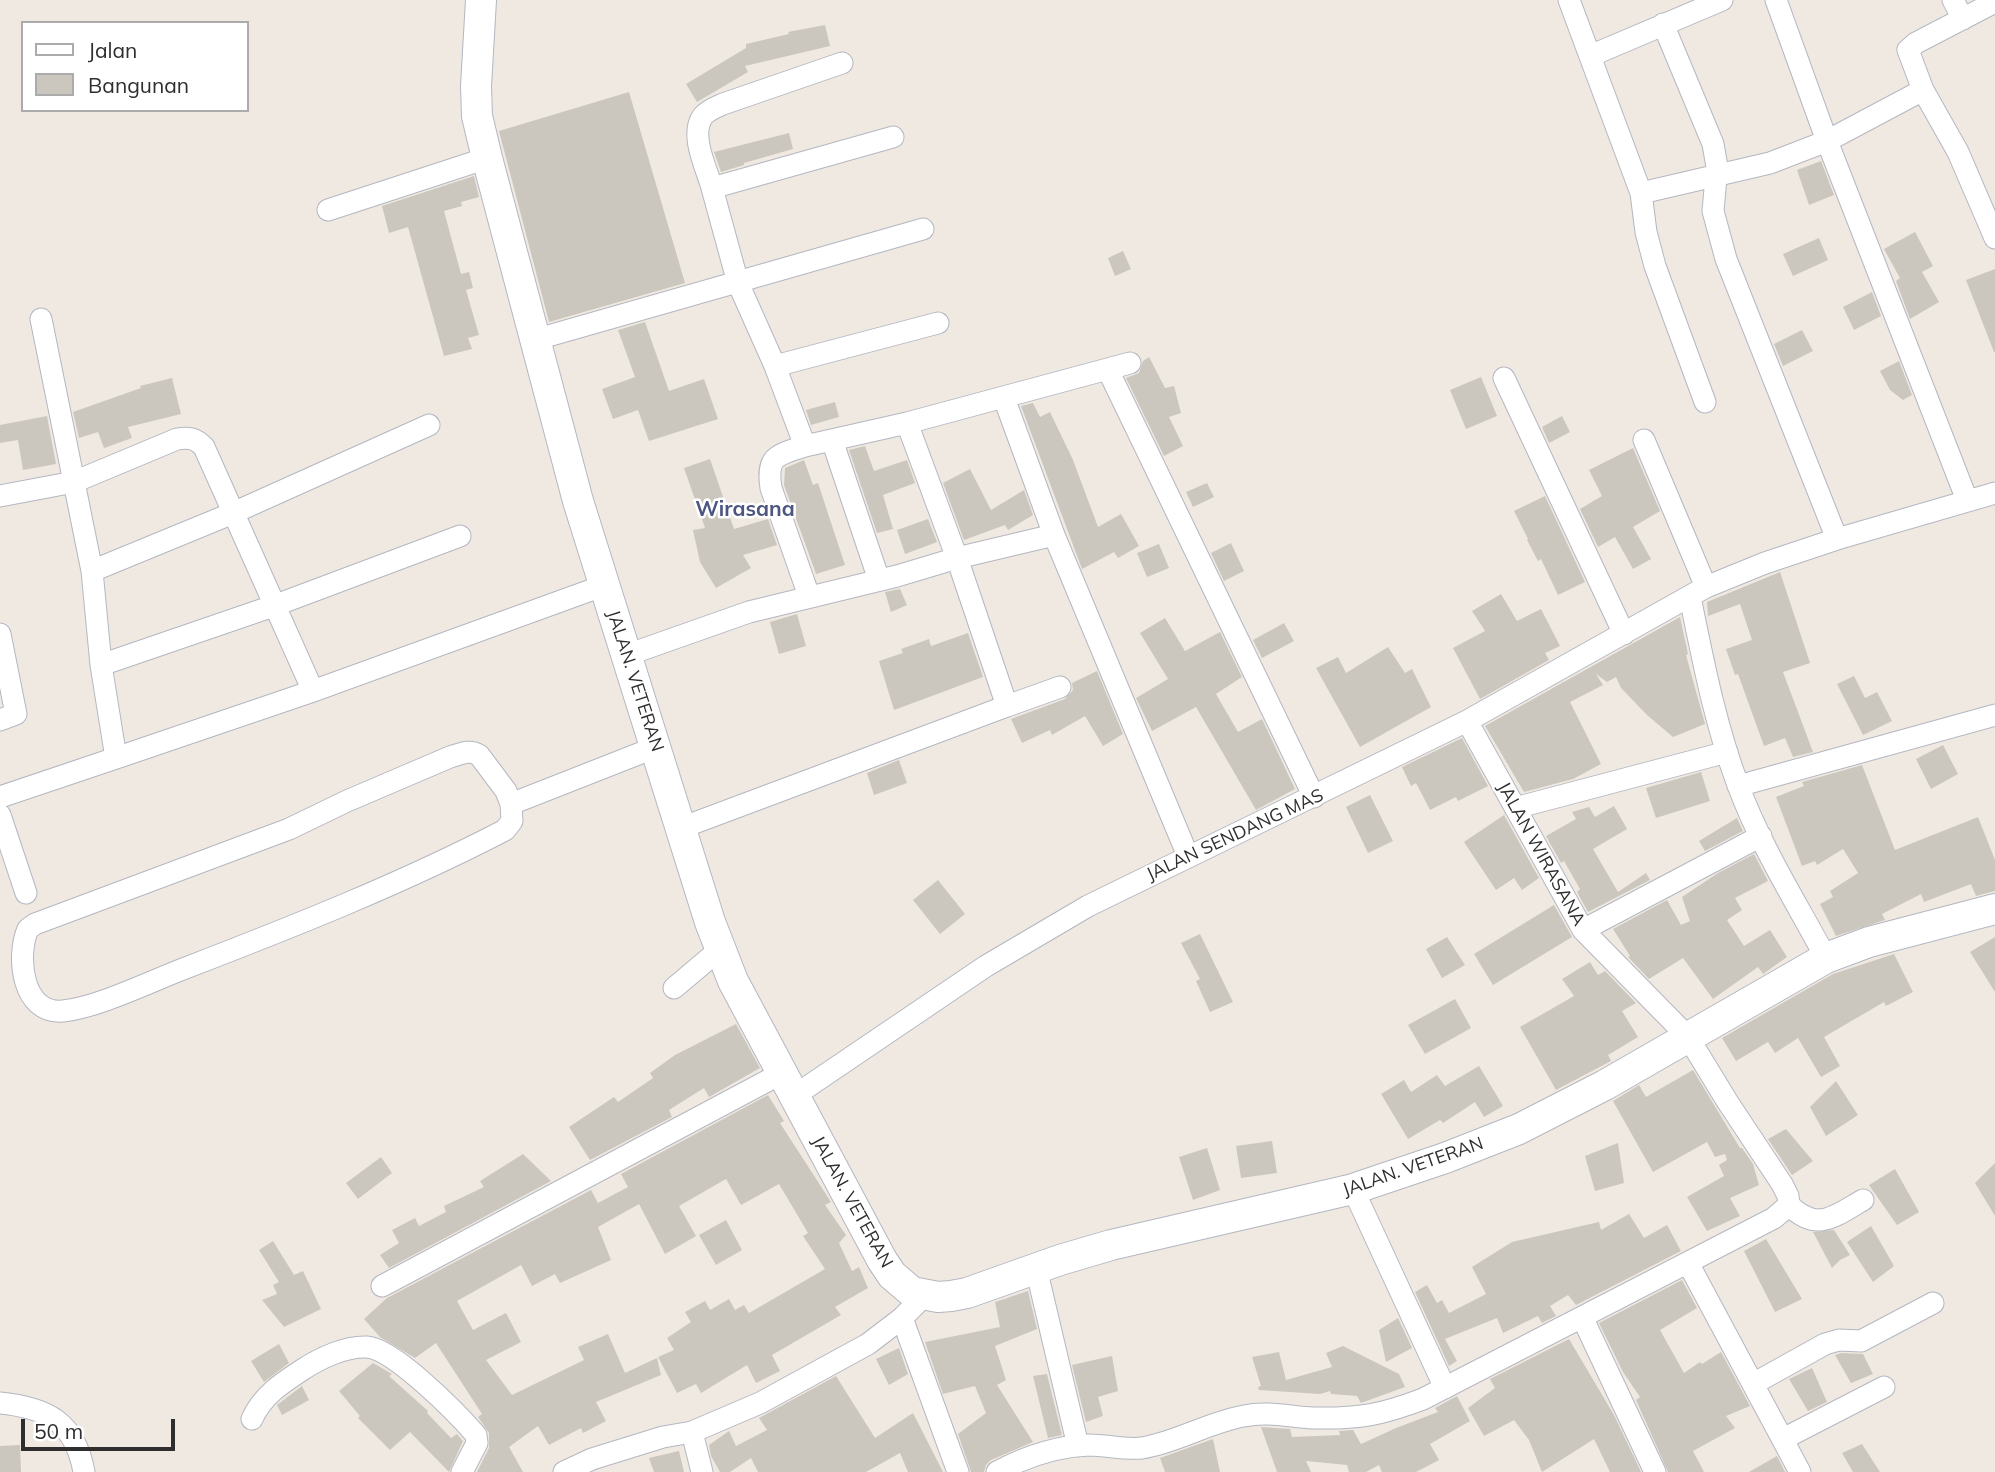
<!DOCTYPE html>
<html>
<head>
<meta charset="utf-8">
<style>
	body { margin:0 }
	#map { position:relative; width:1995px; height:1472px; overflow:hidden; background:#efe9e1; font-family:Mulish,sans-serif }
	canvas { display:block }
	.legend { position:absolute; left:21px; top:21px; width:228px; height:91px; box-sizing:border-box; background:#fff; border:2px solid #ababab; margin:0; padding:9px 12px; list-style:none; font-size:21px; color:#2e2e2e }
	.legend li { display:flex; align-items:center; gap:14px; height:35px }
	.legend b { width:35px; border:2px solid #ababab }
	.scale { position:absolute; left:21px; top:1419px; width:154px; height:32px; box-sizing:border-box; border:4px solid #2e2e2e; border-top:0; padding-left:9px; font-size:21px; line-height:24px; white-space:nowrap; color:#2e2e2e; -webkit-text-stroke:5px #fff; paint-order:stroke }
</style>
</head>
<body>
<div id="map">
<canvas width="1995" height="1472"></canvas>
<ul class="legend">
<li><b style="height:9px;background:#fff"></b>Jalan</li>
<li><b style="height:19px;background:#cbc7bf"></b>Bangunan</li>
</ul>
<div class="scale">50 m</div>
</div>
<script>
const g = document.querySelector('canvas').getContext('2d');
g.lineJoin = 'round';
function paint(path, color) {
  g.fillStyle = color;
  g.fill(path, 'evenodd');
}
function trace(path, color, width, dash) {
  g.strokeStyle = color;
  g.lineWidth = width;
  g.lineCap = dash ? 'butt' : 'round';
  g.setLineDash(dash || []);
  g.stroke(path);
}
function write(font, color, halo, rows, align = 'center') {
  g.font = font + ' Mulish,sans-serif';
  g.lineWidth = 5;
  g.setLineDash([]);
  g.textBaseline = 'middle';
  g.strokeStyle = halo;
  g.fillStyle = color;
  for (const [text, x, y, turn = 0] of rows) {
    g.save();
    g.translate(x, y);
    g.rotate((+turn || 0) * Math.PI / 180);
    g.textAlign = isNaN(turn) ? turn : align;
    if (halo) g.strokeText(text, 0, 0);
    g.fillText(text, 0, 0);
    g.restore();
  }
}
const building = new Path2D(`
	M825,25L830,46L745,66L748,72L697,102L686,84L746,48V44L789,34L788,32Z
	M629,92L685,283L549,322L499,131Z
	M789,133L793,149L744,163V165L721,172L714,152Z
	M1821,161L1834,195L1809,205L1797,170Z
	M474,176L479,197L461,202L462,206L444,211L461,274L469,272L473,288L466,290L479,335L468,338L472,349L444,356L408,227L389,233L382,206Z
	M1915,232L1933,266L1922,272L1939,302L1910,319L1896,281L1900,278L1884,249Z
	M1819,238L1828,260L1793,276L1783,254Z
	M1123,251L1131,269L1115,276L1108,258Z
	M1995,269V352H1994L1966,280Z
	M1872,292L1881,316L1854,330L1843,307Z
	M645,322L669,391L704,379L718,419L649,441L638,410L613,419L602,389L635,377L618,330Z
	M1802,330L1813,351L1783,366L1774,344Z
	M1149,357L1165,388L1174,386L1181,413L1169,417L1183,446L1164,456L1126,378L1139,373L1143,361Z
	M1899,361L1912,395L1903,400L1890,390L1880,371Z
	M1481,377L1497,416L1466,429L1450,390Z
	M172,378L181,414L128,427L132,438L104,448L98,432L79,438L73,412L141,388L140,386Z
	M835,402L839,417L811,425L806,410Z
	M1033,403L1040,417L1050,412L1073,460L1098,527L1121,514L1139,546L1118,558L1114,552L1082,569L1021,406Z
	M47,416L56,464L23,470L18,440L0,443V425Z
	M1562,416L1570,432L1549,443L1542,427Z
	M865,446L874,471L907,460L915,483L883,495L893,529L877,533L849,450Z
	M1633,448L1660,511L1633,527L1651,559L1633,569L1615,537L1598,547L1580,509L1602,496L1589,470Z
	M710,459L734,529L768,519L777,545L743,555L751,568L716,588L700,562L693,530L705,528L684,468Z
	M804,460L813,485L818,483L845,565L816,574L784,485L785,468Z
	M970,469L991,510L1024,490L1033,515L1008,530L1005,525L964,540L943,483Z
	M1207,483L1214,497L1193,507L1186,492Z
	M1545,496L1585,582L1558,595L1541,559L1538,561L1527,540L1528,539L1514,511Z
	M928,519L937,542L905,554L897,530Z
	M1231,543L1244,571L1224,581L1211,553Z
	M1159,544L1169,568L1147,577L1137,553Z
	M1780,572L1810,663L1783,672L1813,752L1793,757L1785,738L1764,746L1738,674L1735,675L1726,649L1752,640L1740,604L1708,616L1707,602Z
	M900,589L907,605L891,612L885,592Z
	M1501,594L1517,621L1541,609L1560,646L1545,653L1549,660L1480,699L1453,648L1485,631L1472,611Z
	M797,614L806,646L779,654L770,622Z
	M1680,617L1688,654L1686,655L1705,724L1673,737L1647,715L1621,688L1616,677L1607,682L1596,674L1603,685L1570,702L1601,764L1573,779L1524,792L1485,726Z
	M1165,618L1185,651L1220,632L1242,677L1216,694L1238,732L1262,719L1295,789L1256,810L1196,707L1152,731L1136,698L1168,679L1140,633Z
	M1284,623L1294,641L1262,658L1253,640Z
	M968,633L983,677L894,710L879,661L903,653L901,649L929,639L931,646Z
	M1388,647L1405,673L1412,669L1431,707L1360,747L1316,668L1338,657L1346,673Z
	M1097,671L1123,734L1103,746L1085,716L1052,735L1050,730L1022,743L1011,719L1065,699L1073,690L1072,683Z
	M1854,676L1865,698L1877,692L1892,721L1863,735L1837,684Z
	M1462,738L1488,786L1458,801L1456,797L1430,810L1416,783L1411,786L1402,767Z
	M1943,745L1958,774L1931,789L1916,759Z
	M899,760L907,783L874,795L867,773Z
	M1862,765L1895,850L1978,817L1995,860V891L1976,896L1971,884L1924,902L1921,894L1882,914L1885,920L1836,936L1820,904L1833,897L1830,891L1858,873L1843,849L1817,865L1815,861L1802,866L1776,797L1804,786L1802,782Z
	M1701,772L1710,801L1656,818L1646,788Z
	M1370,795L1393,841L1368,853L1346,807Z
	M1614,806L1627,829L1593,849L1618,892L1646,873L1650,880L1588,912L1577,892L1580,889L1564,861L1561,863L1546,836L1576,819L1572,812L1589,807L1595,817Z
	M1504,815L1539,878L1522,890L1514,878L1496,890L1464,842Z
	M1737,818L1743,831L1705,851L1699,841Z
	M1754,854L1768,881L1735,898L1742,910L1727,920L1744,946L1770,930L1787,957L1763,974L1758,967L1713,999L1683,958L1649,979L1628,957L1630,956L1613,929L1667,900L1681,925L1690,921L1682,897L1718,873Z
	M938,880L965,914L940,934L913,900Z
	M1554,905L1572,937L1493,985L1474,954Z
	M1200,934L1233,1002L1210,1012L1196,981L1200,979L1181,943Z
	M1447,937L1465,965L1442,978L1426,949Z
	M1995,937V992L1970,952Z
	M1894,954L1913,992L1886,1006L1884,1002L1824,1037L1840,1066L1821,1077L1798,1038L1775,1053L1768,1042L1736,1061L1722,1038L1833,974Z
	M1590,962L1598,975L1605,971L1636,1003L1622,1011L1638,1037L1608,1055L1611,1061L1556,1090L1520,1027L1574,996L1562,979Z
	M1455,999L1471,1028L1425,1054L1408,1025Z
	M736,1024L760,1068L709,1097L704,1088L669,1110L672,1117L590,1160L569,1127L614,1097L618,1102L653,1078L650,1073L675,1055Z
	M1479,1066L1503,1106L1484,1117L1475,1102L1443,1123L1440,1120L1408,1139L1381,1094L1404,1080L1411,1092L1437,1075L1445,1086Z
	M1693,1070L1740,1148H1742L1753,1164L1759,1185L1730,1198L1740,1216L1707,1231L1687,1197L1724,1176L1719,1165L1727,1160L1725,1154L1715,1157L1707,1142L1653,1172L1613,1101L1639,1085L1646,1097Z
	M1836,1081L1858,1115L1826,1136L1810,1107Z
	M768,1095L784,1121L780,1123L831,1202L825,1205L846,1235L839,1243L852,1271L859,1267L868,1288L835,1307L841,1315L772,1355L780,1371L756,1383L747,1365L701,1393L696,1384L677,1393L658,1357L674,1350L667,1338L691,1322L685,1312L705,1301L710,1310L729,1299L735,1310L744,1305L749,1313L825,1269L803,1236L808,1233L779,1184L741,1205L726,1179L679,1206L696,1236L665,1254L639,1204L598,1227L611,1260L560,1283L555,1274L532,1286L521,1265L457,1301L473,1330L506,1313L521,1342L486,1360L512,1395L584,1360L578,1347L608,1334L625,1373L657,1358L661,1375L596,1402L606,1421L583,1433L581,1428L549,1445L538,1426L509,1447L523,1472H477L489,1448V1433L478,1417L482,1414L436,1343L415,1358L380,1337L364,1319L387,1298L591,1190L598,1203L628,1187L621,1174Z
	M1786,1129L1813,1161L1792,1175L1768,1139Z
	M1272,1141L1277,1173L1241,1178L1236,1146Z
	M1618,1143L1624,1183L1595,1191L1585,1156Z
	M1207,1148L1220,1190L1193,1200L1179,1157Z
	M523,1154L551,1181L389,1268L380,1255L399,1243L392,1230L415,1218L419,1226L446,1212L444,1206L484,1187L480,1181Z
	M381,1157L392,1173L358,1199L346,1183Z
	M1995,1163V1216L1975,1183Z
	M1895,1169L1919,1212L1897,1225L1869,1185Z
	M1629,1214L1644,1238L1667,1225L1681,1251L1576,1305L1568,1295L1550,1306L1556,1316L1542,1323L1538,1316L1503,1333L1497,1318L1445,1339L1457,1361L1449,1366L1415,1292L1427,1285L1437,1303L1442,1300L1449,1313L1486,1294L1472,1267L1512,1242L1599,1222L1601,1230Z
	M726,1220L742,1250L716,1265L699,1235Z
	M1871,1226L1894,1266L1873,1282L1847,1242Z
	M1834,1230L1850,1255L1840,1260L1832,1268L1813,1232Z
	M1766,1239L1802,1299L1775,1312L1744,1251Z
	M273,1241L294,1275L303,1271L321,1309L284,1327L262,1300L277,1294L273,1285L279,1282L259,1250Z
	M1682,1280L1697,1308L1660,1330L1684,1373L1700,1362L1702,1364L1721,1352L1750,1406L1726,1416L1735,1428L1693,1451L1704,1472H1668L1636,1400L1640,1397L1623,1372L1599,1323Z
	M1028,1291L1037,1329L995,1346L1006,1380L997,1385L1033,1442L991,1460L986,1465L984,1472H971L958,1434L986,1413L975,1386L943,1394L925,1342L1000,1327L995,1302Z
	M1398,1318L1412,1348L1386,1362L1379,1330Z
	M1569,1339L1614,1415L1641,1472H1610L1594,1439L1542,1472L1529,1440L1514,1420L1484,1436L1468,1408L1495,1388L1490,1379Z
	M279,1344L289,1363L264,1382L251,1361Z
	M1343,1346L1399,1374L1405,1387L1361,1403L1357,1396L1331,1394L1330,1391L1320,1394L1259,1390L1258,1387L1261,1386L1252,1357L1279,1352L1286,1380L1332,1367L1326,1353Z
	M899,1348L908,1374L889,1385L876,1359Z
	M1841,1353L1863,1354L1873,1374L1851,1383L1835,1355Z
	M1112,1356L1118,1391L1098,1397L1103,1416L1086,1422L1072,1365Z
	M373,1363L392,1374L389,1376L428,1411L427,1413L451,1438L457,1434L463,1441L449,1472L410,1432L390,1450L358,1418L360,1416L339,1391Z
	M1812,1368L1827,1402L1808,1411L1789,1379Z
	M1047,1374L1062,1435L1048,1438L1033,1376Z
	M836,1376L875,1438L913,1413L943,1472H908L900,1453L866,1472H758L751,1458L730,1472H720L711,1456L709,1445L729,1431L736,1446L767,1430L759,1418Z
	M302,1386L309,1400L282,1415L277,1405Z
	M1457,1396L1470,1421L1430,1444L1439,1460L1416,1472H1382L1379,1465L1366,1472H1349L1347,1465L1306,1461L1311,1472H1277L1261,1427L1290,1429L1292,1437L1340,1435L1339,1431L1353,1430L1361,1444L1396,1428L1438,1412L1435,1408Z
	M1213,1439L1220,1472H1165L1160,1458Z
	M1862,1444L1880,1472H1853L1842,1453Z
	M20,1445L21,1472H0V1446Z
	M679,1451L684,1472H654L649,1458Z
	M1777,1456L1785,1472H1749Z`);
const street = new Path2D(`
	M1569,0L1641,193L1646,232L1655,266L1705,402
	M1776,0L1827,141L1967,500
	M1953,0L1963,19
	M1995,2L1916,43L1908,50L1923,90L1958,152L1995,238
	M1663,24L1713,144L1717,167L1713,211L1726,259L1837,539
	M1590,56L1722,0
	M893,137L712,188L738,283L775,366L805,446L907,423L1130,363
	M712,188C707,169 689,135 703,116C708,110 716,107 723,104L842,63
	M1641,193L1770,163L1827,141L1923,90
	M328,210L487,158
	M41,319L92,571
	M534,340L923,229
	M775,366L938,323
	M1108,370L1314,797
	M1504,378L1624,634
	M1004,398L1054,535L1188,856
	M429,425L233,513L92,571L101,665L116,758L313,691L605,585
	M832,440L879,580
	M1644,440L1706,587
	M805,446C777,455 766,456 771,488L809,596
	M0,496L74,482L177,439C189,437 195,438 204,447L313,691
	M1054,535L957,558L1007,706L1060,687
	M1690,597C1703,660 1715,724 1738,785C1760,845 1796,902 1826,958
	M0,634L16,714L0,720
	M627,655L749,612L897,576L957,558L907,423
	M101,665L276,605L460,536
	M1738,786L1995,715
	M0,797L116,758
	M511,804L506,791L479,755C469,749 461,754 450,757L347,801L289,829L35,924L28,929C16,956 22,1015 63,1011C99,1007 149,982 183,969C292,927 401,884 505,830L512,821L511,804L656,747
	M1515,808L1727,752
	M0,815L26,893
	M681,828L1007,706
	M1583,930L1761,836
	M674,988L719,950
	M794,1096L986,966L1088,906L1467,721L1706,587L1765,563L1837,539L1995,493
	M1353,1189L1445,1388
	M1789,1205C1817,1233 1835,1216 1863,1200
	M1688,1263L1800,1472
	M1036,1268L1078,1446
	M382,1286L782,1073
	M902,1318L958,1472
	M1583,1319L1655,1472
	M1753,1384L1825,1344L1839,1340L1861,1341L1933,1303
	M0,1403C48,1408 75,1422 84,1472
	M252,1419C262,1396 282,1383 302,1370C320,1358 346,1346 367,1347C394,1349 457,1413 476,1435L477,1443L462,1472
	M692,1432L702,1472
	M1783,1439L1884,1387
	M564,1472L592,1459L663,1437L692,1432L760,1403L868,1344L902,1318L925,1295
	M997,1472C1025,1457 1057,1446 1089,1445C1107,1445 1124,1450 1142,1448C1178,1442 1209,1422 1244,1416C1267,1411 1291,1417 1313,1418C1359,1419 1381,1415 1423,1399L1774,1218L1789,1205L1788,1196L1782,1184L1727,1101L1688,1037L1583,930L1467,721`);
const secondary = new Path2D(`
	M481,0L476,86L477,116L487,158L578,501L710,922L733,981L882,1260L892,1275L912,1292L938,1297L951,1296L967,1293L1060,1260L1111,1245L1353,1189L1445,1158L1519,1129L1605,1085L1826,958L1869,942L1995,909`);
const streetNames = [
	["JALAN. VETERAN",635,681,72],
	["JALAN SENDANG MAS",1235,835,-25],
	["JALAN WIRASANA",1541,854,61],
	["JALAN. VETERAN",1413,1167,-19],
	["JALAN. VETERAN",852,1202,61]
];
const quarterNames = [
	["Wirasana",745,510]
];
paint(building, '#cbc7bf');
trace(street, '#b4b7c1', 23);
trace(secondary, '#b4b7c1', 32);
trace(street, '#fff', 21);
trace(secondary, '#fff', 30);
write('18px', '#2e2e2e', '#fff', streetNames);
write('bold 21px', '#4d5680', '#fff', quarterNames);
</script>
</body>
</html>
